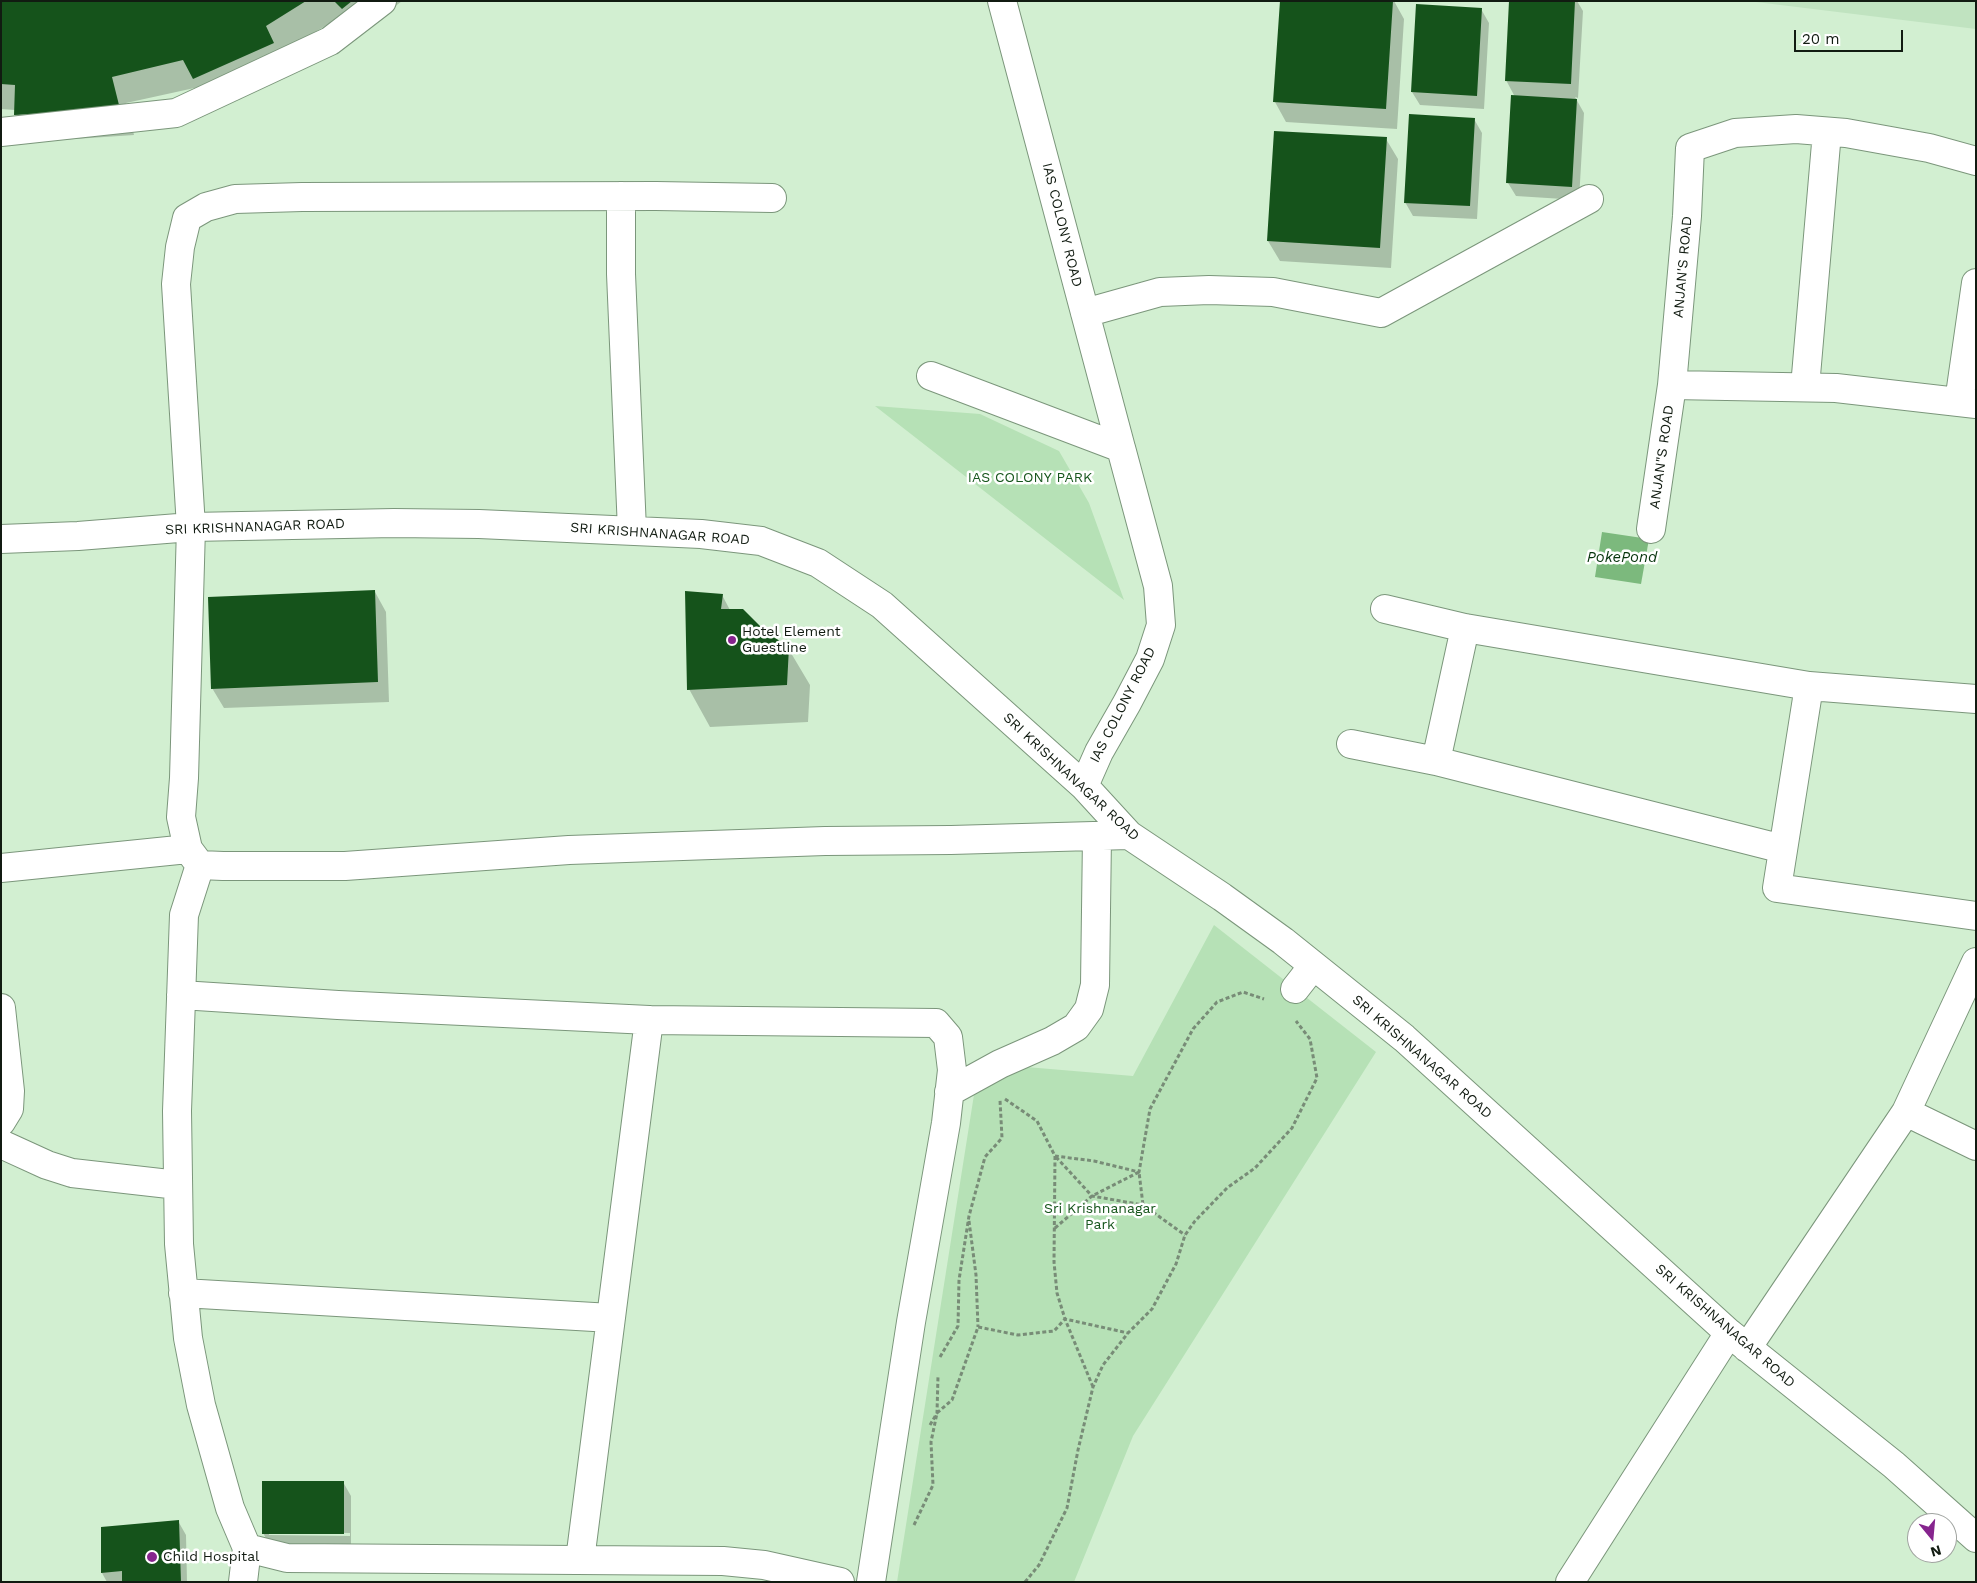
<!DOCTYPE html>
<html>
<head>
<meta charset="utf-8">
<style>
	body { margin:0 }
	#map { position:relative; width:1977px; height:1583px; overflow:hidden; background:#d2efd1; font-family:"Work Sans",sans-serif }
	canvas { display:block }
	.frame { position:absolute; inset:0; border:2px solid #111b11; pointer-events:none }
	.north { position:absolute; left:1907px; top:1513px; width:50px; height:50px; box-sizing:border-box; background:#fff; border:1px solid #a0a4a0; border-radius:50%; rotate:163deg; font-size:14px; font-weight:700; line-height:20px; text-align:center; color:#111b11 }
	.north::after { content:''; display:block; margin:auto; width:18px; height:22px; background:#86248e; clip-path:polygon(50% 0,100% 100%,50% 72%,0 100%) }
	.scale { position:absolute; left:1794px; top:30px; width:109px; height:22px; box-sizing:border-box; border:2px solid #111b11; border-top:0; padding-left:6px; font-size:15px; line-height:18px; white-space:nowrap; color:#111b11; -webkit-text-stroke:4px #fff; paint-order:stroke }
</style>
</head>
<body>
<div id="map">
<canvas width="1977" height="1583"></canvas>
<div class="frame"></div>
<div class="north">N</div>
<div class="scale">20 m</div>
</div>
<script>
const g = document.querySelector('canvas').getContext('2d');
g.lineJoin = 'round';
function paint(path, color) {
  g.fillStyle = color;
  g.fill(path, 'evenodd');
}
function trace(path, color, width, dash) {
  g.strokeStyle = color;
  g.lineWidth = width;
  g.lineCap = dash ? 'butt' : 'round';
  g.setLineDash(dash || []);
  g.stroke(path);
}
function write(font, color, halo, rows, align = 'center') {
  g.font = font + ' "Work Sans",sans-serif';
  g.lineWidth = 5;
  g.setLineDash([]);
  g.textBaseline = 'middle';
  g.strokeStyle = halo;
  g.fillStyle = color;
  for (const [text, x, y, turn = 0] of rows) {
    g.save();
    g.translate(x, y);
    g.rotate((+turn || 0) * Math.PI / 180);
    g.textAlign = isNaN(turn) ? turn : align;
    if (halo) g.strokeText(text, 0, 0);
    g.fillText(text, 0, 0);
    g.restore();
  }
}
const built = new Path2D(`
	M1748,1H1976V29Z`);
const green = new Path2D(`
	M875,406L980,414L1059,451L1089,503L1124,600Z
	M1214,925L1376,1052L1133,1436L1074,1582H897L979,1063L1133,1076Z`);
const water = new Path2D(`
	M1602,532L1649,539L1641,584L1595,577Z`);
const shadow = new Path2D(`
	M1,1H402L358,35L340,17L280,53L210,105L199,87L126,103L134,135L30,142L15,115V110L1,109Z
	M1281,1H1394L1404,19L1397,129L1286,122L1275,102Z
	M1510,1H1577L1583,11L1578,98L1575,97L1584,113L1579,200L1516,196L1508,183L1515,97L1506,80Z
	M1481,9L1489,23L1484,109L1420,105L1412,92Z
	M1474,119L1482,133L1477,219L1413,216L1405,202Z
	M1386,139L1398,159L1391,268L1280,261L1268,241Z
	M375,592L386,612L389,702L224,708L212,688Z
	M722,595L730,610L788,648L810,685L808,722L710,727L689,689Z
	M343,1482L351,1496V1547H271L263,1533ZM269,1532L350,1533V1536L269,1535Z
	M178,1521L186,1535L187,1582H107L102,1573V1529Z`);
const building = new Path2D(`
	M1,1H306L266,26L274,43L193,79L183,60L112,77L120,109L14,115L15,85L1,84Z
	M334,1H352L342,9Z
	M1280,1H1393L1386,109L1273,102Z
	M1509,1H1575L1571,84L1505,81Z
	M1416,4L1482,8L1477,96L1411,92Z
	M1511,95L1577,99L1572,187L1506,183Z
	M1409,114L1475,118L1470,206L1404,203Z
	M1274,131L1387,137L1380,248L1267,241Z
	M375,590L378,682L211,689L208,597Z
	M685,591L723,594L721,609H743L766,632L789,647L787,685L687,690Z
	M262,1481H344V1534H262Z
	M179,1520L181,1582H122V1571L101,1573V1527Z`);
const path = new Path2D(`
	M1005,1099L1037,1121L1055,1156L1094,1161L1139,1172L1150,1109L1193,1029L1217,1002L1243,992L1264,999
	M1056,1157L1092,1196L1143,1205L1185,1235
	M969,1221L976,1275L978,1327
	M1055,1228L1092,1196L1139,1172L1143,1205
	M940,1357L958,1326L959,1280L969,1216L985,1157L1002,1138L1000,1100
	M1093,1387L1065,1319L1128,1333
	M930,1425L937,1413L938,1376
	M914,1525L933,1485L931,1442L937,1413L952,1400L978,1327L1018,1335L1054,1331L1065,1319L1057,1293L1054,1262L1055,1156
	M1025,1582L1039,1565L1067,1508L1078,1450L1093,1387L1103,1365L1128,1333L1152,1309L1176,1264L1185,1235L1195,1221L1227,1188L1255,1168L1292,1128L1317,1078L1310,1039L1296,1021`);
const minor = new Path2D(`
	M1002,1L1121,448
	M1,132L176,113L330,41L382,1
	M621,196V274L632,530
	M772,198L656,196L302,197L235,199L206,207L187,218L180,247L176,284L191,527L184,778L181,817L188,849L200,865L223,866H345L569,850L825,841L951,840L1129,835
	M1085,313L1160,292L1209,290L1273,292L1381,313L1589,199
	M931,376L1121,448L1158,586L1161,625L1150,659L1127,703L1099,752L1084,786
	M1672,385L1836,388L1976,404
	M1805,387L1827,132
	M1959,402L1976,283
	M1651,529L1672,385L1687,216L1690,148L1735,133L1796,129L1846,133L1929,148L1976,161
	M1,539L78,536L191,527L394,523L479,524L701,534L761,541L818,563L882,605L1084,786L1129,835L1222,897L1283,941L1404,1038L1729,1333L1894,1465L1976,1538
	M1385,609L1465,628L1809,686L1976,699
	M1465,628L1436,761L1783,849
	M1809,686L1777,888L1976,916
	M1351,744L1436,761
	M200,865L184,915L177,1111L179,1244L188,1338L201,1405L230,1508L247,1548L287,1558L723,1561L764,1565L840,1582
	M1,868L188,849
	M1295,989L1313,966
	M181,995L338,1005L649,1020L936,1023L948,1037L952,1070L946,1123L911,1322L871,1582
	M1,1008L10,1091L9,1109L1,1122
	M949,1092L1000,1064L1052,1041L1076,1027L1089,1009L1095,985L1097,836
	M1906,1112L1976,1146
	M1,1144L47,1165L72,1173L178,1185
	M183,1293L611,1318
	M1747,1348L1906,1112L1976,962
	M580,1560L649,1020
	M243,1582L247,1548
	M1570,1582L1729,1333`);
const markers = [
	[732,640,5,"#86248e"],
	[152,1557,6,"#86248e"]
];
const streetNames = [
	["IAS COLONY ROAD",1062,225,76],
	["ANJAN'S ROAD",1683,267,-85],
	["ANJAN\"S ROAD",1662,457,-82],
	["SRI KRISHNANAGAR ROAD",255,527,-2],
	["SRI KRISHNANAGAR ROAD",660,534,4],
	["IAS COLONY ROAD",1123,705,-63],
	["SRI KRISHNANAGAR ROAD",1071,777,43],
	["SRI KRISHNANAGAR ROAD",1422,1057,41],
	["SRI KRISHNANAGAR ROAD",1725,1326,41]
];
const parkNames = [
	["IAS COLONY PARK",1030,478],
	["Sri Krishnanagar",1100,1209],
	["Park",1100,1225]
];
const poiNames = [
	["Hotel Element",742,632],
	["Guestline",742,648],
	["Child Hospital",163,1557]
];
const waterNames = [
	["PokePond",1622,558]
];
paint(built, '#c0e3c0');
paint(green, '#b6e1b6');
paint(water, '#7cb97d');
paint(shadow, '#0003');
paint(building, '#15531b');
trace(minor, '#7b967b', 30);
trace(path, '#788c77', 3, [4, 2.5]);
trace(minor, '#fff', 28);
for (const [x, y, r, color] of markers) {
  const dot = new Path2D();
  dot.arc(x, y, r, 0, 2 * Math.PI);
  g.fillStyle = color;
  g.fill(dot);
  trace(dot, '#fff', 2);
}
write('14px', '#111b11', '#fff', streetNames);
write('14px', '#17561d', '#fff', parkNames);
write('14px', '#111b11', '#fff', poiNames, 'left');
write('italic 15px', '#07350d', '#fff', waterNames);
</script>
</body>
</html>
